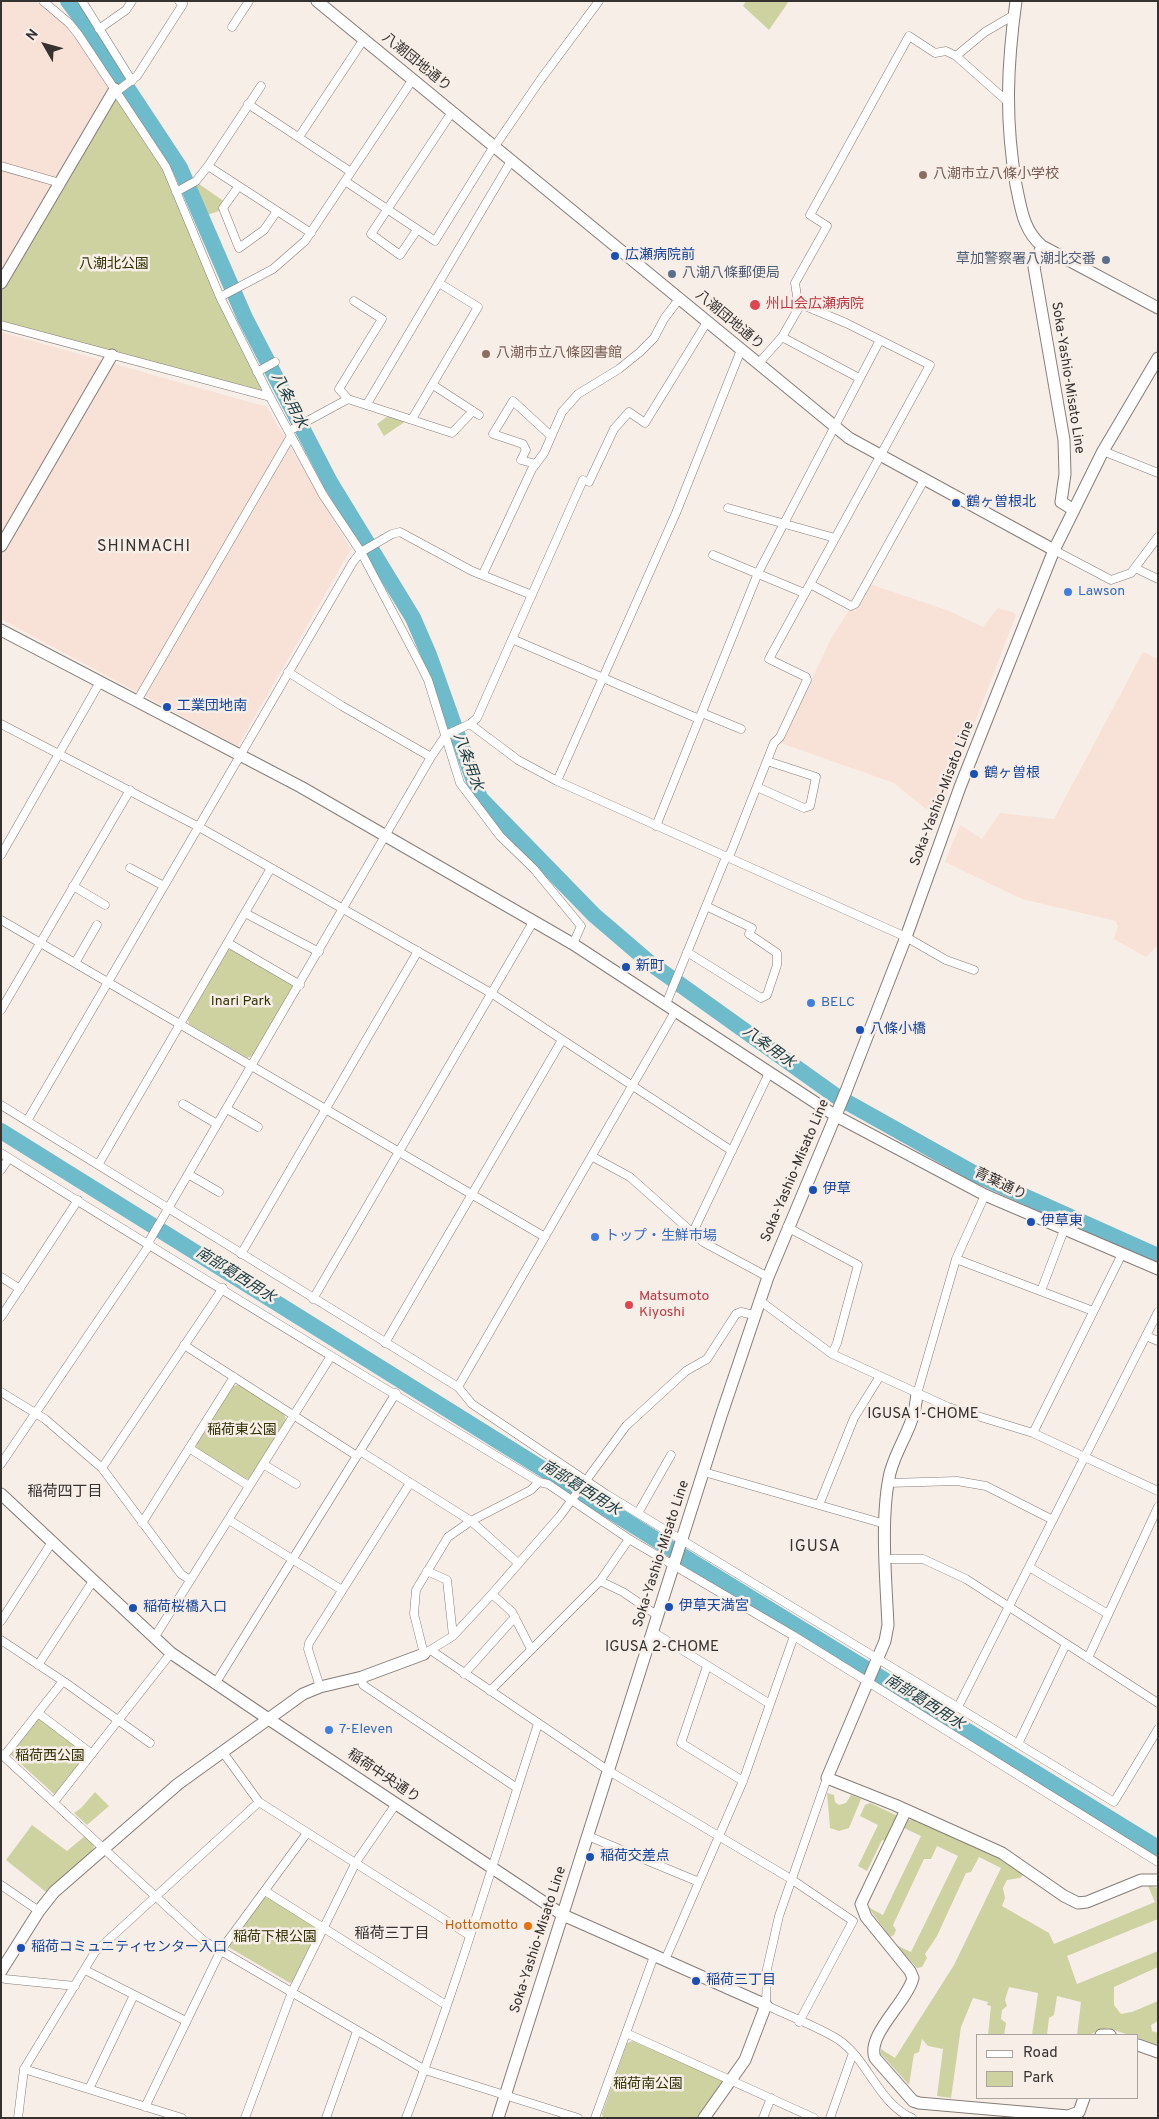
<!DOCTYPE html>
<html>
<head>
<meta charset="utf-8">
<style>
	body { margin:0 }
	#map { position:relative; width:1159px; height:2119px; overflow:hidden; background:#f7eee8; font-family:Overpass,sans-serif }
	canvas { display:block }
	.frame { position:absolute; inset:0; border:2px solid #363230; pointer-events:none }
	.legend { position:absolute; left:976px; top:2034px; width:162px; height:65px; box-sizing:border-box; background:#f7eee8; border:1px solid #aaa39e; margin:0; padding:6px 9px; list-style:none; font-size:15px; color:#363230 }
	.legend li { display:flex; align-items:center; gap:10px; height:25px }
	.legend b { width:25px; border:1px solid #aaa39e }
	.north { position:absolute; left:20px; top:20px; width:50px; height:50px; -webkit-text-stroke:4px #f7eee8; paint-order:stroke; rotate:308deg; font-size:14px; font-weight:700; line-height:20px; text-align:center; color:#363230 }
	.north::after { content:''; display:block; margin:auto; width:18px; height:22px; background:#363230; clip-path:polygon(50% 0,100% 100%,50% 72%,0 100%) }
</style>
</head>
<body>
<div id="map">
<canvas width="1159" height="2119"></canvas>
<div class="frame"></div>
<ul class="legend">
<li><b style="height:6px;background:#fff"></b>Road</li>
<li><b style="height:14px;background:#ced2a1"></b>Park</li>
</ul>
<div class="north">N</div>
</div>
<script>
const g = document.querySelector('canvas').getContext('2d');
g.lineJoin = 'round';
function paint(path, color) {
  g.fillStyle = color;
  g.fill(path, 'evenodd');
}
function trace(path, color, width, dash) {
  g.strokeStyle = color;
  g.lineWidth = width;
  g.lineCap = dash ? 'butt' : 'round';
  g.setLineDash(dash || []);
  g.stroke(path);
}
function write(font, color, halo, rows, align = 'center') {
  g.font = font + ' Overpass,"Noto Sans JP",sans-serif';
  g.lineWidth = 5;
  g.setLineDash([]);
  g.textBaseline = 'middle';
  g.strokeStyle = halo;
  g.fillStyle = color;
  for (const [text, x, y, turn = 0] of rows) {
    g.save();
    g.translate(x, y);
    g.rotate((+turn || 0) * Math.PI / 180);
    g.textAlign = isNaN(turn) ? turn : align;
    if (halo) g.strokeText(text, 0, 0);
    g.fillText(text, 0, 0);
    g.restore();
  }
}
const industrial = new Path2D(`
	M1,1H35L58,18L70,30L110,89L1,272Z
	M1,332L267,407L351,549L238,746L1,619Z
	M870,584L949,611L983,627L998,608L1014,613L1016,615L944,802L937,800L930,812L894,783L781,743L832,637L850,609L855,612Z
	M1143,652L1158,659V945L1146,957L1114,939L1118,927L1116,921L1022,899L945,862L960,825L982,839L1000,813L1054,819Z`);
const green = new Path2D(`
	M746,1H789L769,30L743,6Z
	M115,96L163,169L264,391L1,323V287Z
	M196,182L228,204L224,209L202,217L189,187Z
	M388,416L406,421L384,436L377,424Z
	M232,949L291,984L293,989L253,1056L247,1058L189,1024L188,1019L228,950Z
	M239,1385L284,1413L286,1420L249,1479H244L197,1449L196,1445L232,1386Z
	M38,1718H40L86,1753V1756L56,1794H54L10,1754Z
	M95,1792L109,1806L87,1825L74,1813L81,1808Z
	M827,1793L834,1795L835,1802L839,1805L846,1803L851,1795L861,1799L849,1828L839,1831L830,1828Z
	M870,1803L898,1816L886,1841L882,1840L867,1871L858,1866L878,1825L860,1816L865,1805Z
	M913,1819L1000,1859L1024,1874L1020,1878L1007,1880L1003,1888L1005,1898L1002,1906L1049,1933L1054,1944L1155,1902L1148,1886L1158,1888V1919L1067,1956L1077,1984L1158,1951V1967L1114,1987V2005L1121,2014L1132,2012L1158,2001V2021L1151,2025L1152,2031L1158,2033V2045L1138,2038V2035H1129L1108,2028L1098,2030L1090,2035H1077L1081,2002L1057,1996L1054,2015L1049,2018L1047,2035H1032L1038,1993L1009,1987L1005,2000L1007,2006L1002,2010L1001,2019L1006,2023L1004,2035H988L991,2006L987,2005L988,2002L973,1998L961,2027L951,2098L937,2096L943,2049L928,2046L922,2039L919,2052L914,2054L909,2085L881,2054V2049L895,2058L954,1965L1001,1868L979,1857L971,1872L966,1873L937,1936L925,1954L927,1958L922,1967L917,1968L896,1945L911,1952L958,1856L937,1846L931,1859H924L893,1925L896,1930L894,1935L890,1937L868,1907L883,1915L921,1836L904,1828L908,1820Z
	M32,1825L67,1851L85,1836L94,1845L93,1851L46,1892L6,1860Z
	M269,1897L316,1927L317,1931L293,1981L290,1983L230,1948L229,1945L264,1898Z
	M632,2041L722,2080L723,2084L697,2118H603L602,2114L627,2043Z`);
const river = new Path2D(`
	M68,1L83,21L180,168L245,318L330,482L413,618L429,655L480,798L594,915L650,963L836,1096L977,1175L1158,1256
	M1,1131L655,1539L1158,1848`);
const street = new Path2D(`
	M43,1L69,23L78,34L166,167L220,297L270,397L323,495L361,552L421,666L428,680L460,783L500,836L534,869L581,926L573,944
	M82,1L132,81
	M232,27L249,1
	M99,29L126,10L132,1
	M956,56L985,32L1014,15
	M116,92L137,76L183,4L179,1
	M248,104L351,172
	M299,137L364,39
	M495,146L541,79L599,1
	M1,166L60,183
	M208,166L311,233
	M345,181L435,241L494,146
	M238,187L223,208L239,248L264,230L277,211
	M176,192L196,181L208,166L261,86
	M417,230L400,255L371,234L452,112
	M220,297L273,269L305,241L413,79
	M1,325L270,397
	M782,337L859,378
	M758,364L782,337L801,304
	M257,372L275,362
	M433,385L479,415
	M348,399L339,389L382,319L354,301
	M367,404L511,161
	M412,419L478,307L439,283
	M289,431L348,399L452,433L473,411
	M1103,451L1158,473
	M536,464L521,460L526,450L523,444L493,434L513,401L551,436
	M589,482L614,429L629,412L645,423L707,322
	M728,508L835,538
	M1054,550L1111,580L1131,573L1158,537
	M713,555L804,593
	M1135,568L1158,579
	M483,574L532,469L544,453L562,412L578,394L619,369L640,352L654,338L664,319L679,299
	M810,584L851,606L855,604L924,480
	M512,639L699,719
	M288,672L342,706L431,757
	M137,701L291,436
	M702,713L741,729
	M1,724L199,827L491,993L732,1151
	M470,724L518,760L557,781L906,937L946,960L974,970
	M557,781L676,513L741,350
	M757,787L804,808L810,806L816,777L767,761
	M656,826L758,573L880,340
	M1,855L100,682
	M130,868L164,886
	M73,886L105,905
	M245,913L319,952
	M1,920L545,1237
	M228,943L300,985
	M687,952L761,998L767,995L777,965V953L749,934L752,928L706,906
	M75,963L97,925
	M666,1004L724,862L731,852L774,743L780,737L807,680L806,677L769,659L930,365L846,323L798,303L795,283L827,226L810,215L909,36L935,53L946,51L956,56L1008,102
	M1,1010L130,790
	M183,1104L217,1124
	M1,1105L458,1387L472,1404L606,1494L1114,1802L1158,1729
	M227,1109L258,1127
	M27,1121L353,562L361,552L392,534L400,532L472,571L532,595
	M1,1153C178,1265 359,1372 539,1482L548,1484L629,1539L794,1636L1158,1862
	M593,1157L630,1177L703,1242L768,1277
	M98,1165L271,868
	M1,1170L9,1158
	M188,1174L219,1192
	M787,1227L858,1265L837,1343L832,1354
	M692,1234L769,1073
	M148,1243L431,757L446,735L470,724L477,718L583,480
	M241,1254L418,951
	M956,1259L1093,1311
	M1,1277L20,1289
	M1041,1291L1064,1230
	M313,1299L533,922
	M759,1300L832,1354L948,1407L1033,1433L1158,1491
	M1,1317L78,1200
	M1146,1336L1158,1341
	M385,1343L562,1040
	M184,1345L357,1456
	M458,1387L676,1010
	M1,1392L45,1419L102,1468L181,1574L190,1580
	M917,1394L956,1259L985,1195
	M1033,1433L1122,1254
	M189,1448L249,1486
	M360,1451L471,1521L518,1563
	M1,1464L150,1244
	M263,1464L296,1484
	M102,1468L223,1288
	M704,1472L885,1524
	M539,1482L531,1490L471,1521L448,1537L416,1590L414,1614L424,1654L453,1636L492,1594L560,1516L626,1426L686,1371L707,1359L736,1314L741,1312L754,1315
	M889,1483L957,1481L986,1486L1053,1520
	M819,1505L854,1418L880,1376
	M638,1513L671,1455
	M229,1520L342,1590
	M142,1523L234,1377
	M886,1559H923L966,1579L1158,1703
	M1029,1567L1108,1614
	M427,1571L447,1580L453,1636
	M600,1581L623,1592L658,1616
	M492,1594L512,1612L531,1649
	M1,1621L52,1542
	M653,1632L770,1704
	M154,1638L331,1356
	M1,1640L63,1681L4,1756
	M432,1651L609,1771L791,1879L853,1921L799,2022
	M1088,1658L1158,1507
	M38,1665L93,1581
	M707,1666L681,1743L743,1781
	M464,1674L515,1617
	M362,1677L363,1685L517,1788
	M63,1681L150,1743
	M215,1684L396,1393
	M320,1687L308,1649L309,1643L410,1483
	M490,1691L600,1581L629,1539
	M958,1707L1158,1312
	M38,1713L92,1754
	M1018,1744L1066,1644
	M222,1751L259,1802L469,1935
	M1,1754L204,1941L425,2070L578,2118
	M827,1778L779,1916L767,1969L766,2005C788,2016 819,2027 839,2040C868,2060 879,2104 912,2118
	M54,1802L171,1653
	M588,1836L699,1882
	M1,1885L39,1911
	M265,1891L446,2005
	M665,1960L743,1781L794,1636
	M85,1970L186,2021
	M1,1977L5,1979L75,1986
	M626,2033L814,2118
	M89,2089L134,1995
	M145,2107L221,1950L307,1833
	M18,2118L24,2069
	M182,2118L24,2069L95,1952L259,1802
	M245,2118L292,1992L356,1862L396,1804
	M326,2118L357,2031
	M406,2118C456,1989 495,1856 538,1724
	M595,2118L654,1956
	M763,2118L771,2098
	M830,2118L853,2053`);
const secondary = new Path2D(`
	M317,1L849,438L1054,550
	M1016,1C1007,66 1005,120 1016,185C1021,208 1023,230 1042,246L1158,308
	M1042,246L1034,267L1064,440L1065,474L1061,502L1074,510
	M1,283L115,89
	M1,546L112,355
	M1,630L301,787L573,944L836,1116L985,1195L1158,1269
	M917,1394C914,1429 898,1443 890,1473C880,1517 886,1580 888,1625L885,1641L827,1778L895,1805L1002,1853L1064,1896L1078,1903L1087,1902L1141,1880H1158
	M1,1494L171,1653L267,1718L563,1915L766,2005L745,2060L704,2118
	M906,1810L861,1904L866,1917L910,1971L913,1978C907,2002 866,2035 875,2058L913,2101L919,2103L1068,2116L1079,2112L1084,2098
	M1,1971L39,1911L54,1892L178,1784L303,1694L320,1687L362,1677L424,1654
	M1101,2035H1110
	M1138,2045L1158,2052
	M498,2118L721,1416L768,1277L846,1091L906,937L960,787L1054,550L1103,451L1158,358`);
const markers = [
	[923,175,5,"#8d6e63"],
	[615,256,5,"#1a4fb4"],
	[1106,260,5,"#5c6f8a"],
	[672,274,5,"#5c6f8a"],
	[755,305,6,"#e0444e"],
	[486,354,5,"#8d6e63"],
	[956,503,5,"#1a4fb4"],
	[1068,592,5,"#3f7fe0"],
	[167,707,5,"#1a4fb4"],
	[974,774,5,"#1a4fb4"],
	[626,967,5,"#1a4fb4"],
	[811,1003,5,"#3f7fe0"],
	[860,1030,5,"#1a4fb4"],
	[813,1190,5,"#1a4fb4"],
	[1031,1222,5,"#1a4fb4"],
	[595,1237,5,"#3f7fe0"],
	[629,1305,5,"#e0444e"],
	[669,1607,5,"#1a4fb4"],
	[133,1608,5,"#1a4fb4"],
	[329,1730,5,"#3f7fe0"],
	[590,1857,5,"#1a4fb4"],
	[528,1926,5,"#e8710a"],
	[21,1948,5,"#1a4fb4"],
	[696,1981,5,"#1a4fb4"]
];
const streetNames = [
	["八潮団地通り",416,63,39],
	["八潮団地通り",729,321,40],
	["Soka-Yashio-Misato Line",1067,378,81],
	["Soka-Yashio-Misato Line",943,794,-69],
	["Soka-Yashio-Misato Line",796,1171,-67],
	["青葉通り",1000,1185,26],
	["Soka-Yashio-Misato Line",662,1554,-72],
	["稲荷中央通り",383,1777,34],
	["Soka-Yashio-Misato Line",539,1940,-72]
];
const educationNames = [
	["八潮市立八條小学校",933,175],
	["八潮市立八條図書館",496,354]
];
const transitNames = [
	["広瀬病院前",625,256],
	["鶴ヶ曽根北",966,503],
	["工業団地南",177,707],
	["鶴ヶ曽根",984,774],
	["新町",636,967],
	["八條小橋",870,1030],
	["伊草",823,1190],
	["伊草東",1041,1222],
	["伊草天満宮",679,1607],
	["稲荷桜橋入口",143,1608],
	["稲荷交差点",600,1857],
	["稲荷コミュニティセンター入口",31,1948],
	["稲荷三丁目",706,1981]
];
const serviceNames = [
	["草加警察署八潮北交番",1096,260],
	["八潮八條郵便局",682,274,"left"]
];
const parkNames = [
	["八潮北公園",114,265],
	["Inari Park",241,1002],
	["稲荷東公園",242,1431],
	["稲荷西公園",50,1757],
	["稲荷下根公園",275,1938],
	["稲荷南公園",648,2085]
];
const healthNames = [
	["州山会広瀬病院",766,305],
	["Matsumoto",639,1297],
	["Kiyoshi",639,1313]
];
const shopNames = [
	["Lawson",1078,592],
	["BELC",821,1003],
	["トップ・生鮮市場",605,1237],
	["7-Eleven",339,1730]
];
const foodNames = [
	["Hottomotto",518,1926]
];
const waterNames = [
	["八条用水",288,401,63],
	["八条用水",467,762,70],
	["八条用水",768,1048,36],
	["南部葛西用水",235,1276,32],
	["南部葛西用水",580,1489,32],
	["南部葛西用水",924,1703,32]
];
const neighbourhoodNames = [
	["IGUSA 1-CHOME",923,1415],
	["稲荷四丁目",65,1493],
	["IGUSA 2-CHOME",662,1648],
	["稲荷三丁目",392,1935]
];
const quarterNames = [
	["SHINMACHI",144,548],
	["IGUSA",815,1548]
];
paint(industrial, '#f8e1d6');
paint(green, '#ced2a1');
trace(river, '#6ebbcc', 16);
trace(street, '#857d78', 9);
trace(secondary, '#857d78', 13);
trace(street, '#fff', 8);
trace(secondary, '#fff', 11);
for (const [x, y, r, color] of markers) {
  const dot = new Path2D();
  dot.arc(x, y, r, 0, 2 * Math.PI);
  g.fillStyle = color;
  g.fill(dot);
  trace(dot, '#f7eee8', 2);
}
write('14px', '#363230', '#f7eee8', streetNames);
write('14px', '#785e54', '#f7eee8', educationNames, 'left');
write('14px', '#164399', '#f7eee8', transitNames, 'left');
write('14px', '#4e5e75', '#f7eee8', serviceNames, 'right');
write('14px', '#313302', '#f7eee8', parkNames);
write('14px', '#be3a42', '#f7eee8', healthNames, 'left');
write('14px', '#366cbe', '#f7eee8', shopNames, 'left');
write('14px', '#c56008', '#f7eee8', foodNames, 'right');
write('italic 15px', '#163b42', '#f7eee8', waterNames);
write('15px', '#363230', '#f7eee8', neighbourhoodNames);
g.letterSpacing = '1px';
write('16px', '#363230', '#f7eee8', quarterNames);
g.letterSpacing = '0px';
</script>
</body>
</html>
